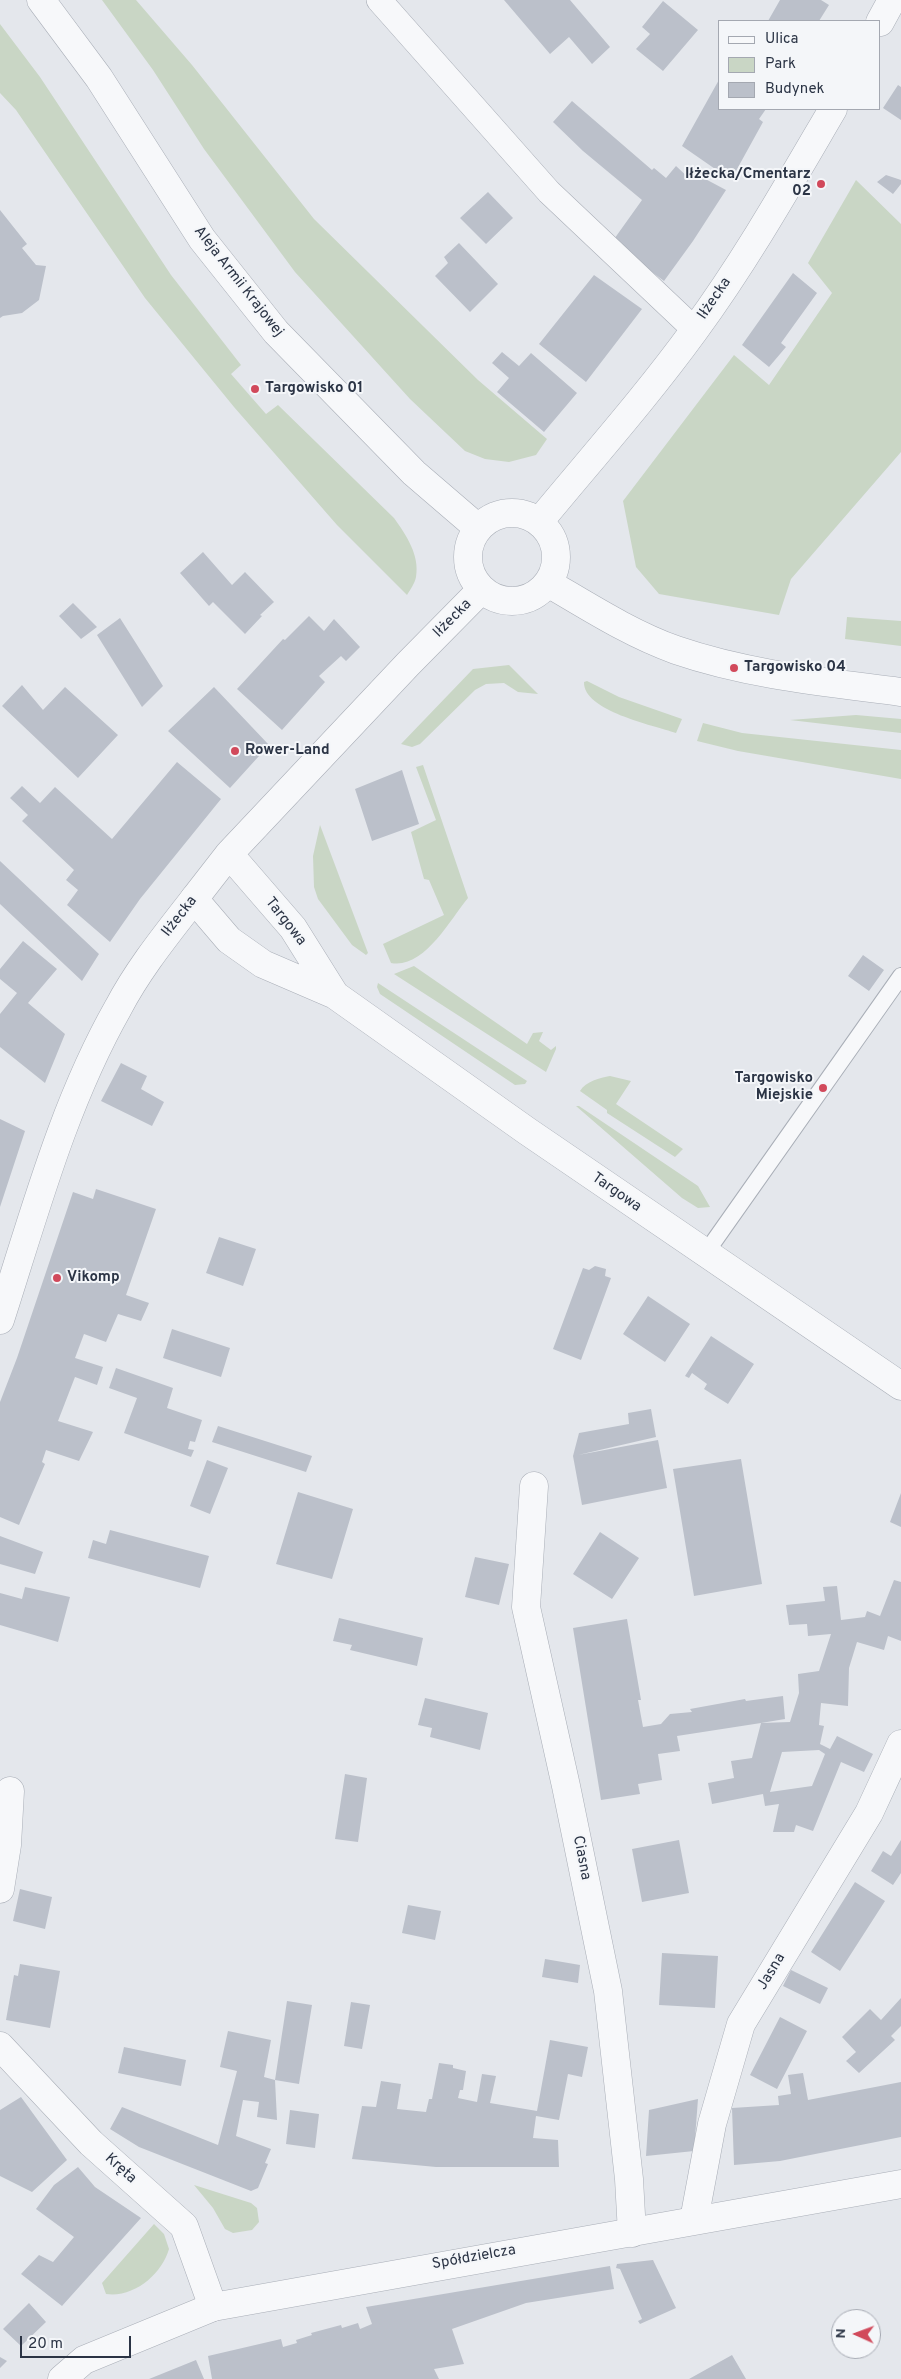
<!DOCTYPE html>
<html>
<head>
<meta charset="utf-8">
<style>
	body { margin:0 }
	#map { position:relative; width:901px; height:2379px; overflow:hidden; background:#e4e7ec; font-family:Overpass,sans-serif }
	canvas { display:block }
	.legend { position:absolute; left:718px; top:20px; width:162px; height:90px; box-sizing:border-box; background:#f4f6f9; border:1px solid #a4a8b1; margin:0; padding:6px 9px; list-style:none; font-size:15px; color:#2b3445 }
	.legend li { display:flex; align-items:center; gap:10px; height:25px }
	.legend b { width:25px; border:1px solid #a4a8b1 }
	.north { position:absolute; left:831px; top:2309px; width:50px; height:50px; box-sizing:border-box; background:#f4f6f9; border:1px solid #a4a8b1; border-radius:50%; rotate:272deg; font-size:14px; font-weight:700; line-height:20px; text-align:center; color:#2b3445 }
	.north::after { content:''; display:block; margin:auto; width:18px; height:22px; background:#d1495b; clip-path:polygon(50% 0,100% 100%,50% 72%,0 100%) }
	.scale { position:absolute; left:20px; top:2336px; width:111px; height:22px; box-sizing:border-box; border:2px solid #2b3445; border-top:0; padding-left:6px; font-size:15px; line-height:18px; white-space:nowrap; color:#2b3445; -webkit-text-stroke:4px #f4f6f9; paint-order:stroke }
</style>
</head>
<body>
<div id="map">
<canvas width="901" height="2379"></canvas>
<ul class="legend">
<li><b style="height:6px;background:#f7f8fa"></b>Ulica</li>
<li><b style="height:14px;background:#c9d6c5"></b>Park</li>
<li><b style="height:14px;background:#bbc0ca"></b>Budynek</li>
</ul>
<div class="north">N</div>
<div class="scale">20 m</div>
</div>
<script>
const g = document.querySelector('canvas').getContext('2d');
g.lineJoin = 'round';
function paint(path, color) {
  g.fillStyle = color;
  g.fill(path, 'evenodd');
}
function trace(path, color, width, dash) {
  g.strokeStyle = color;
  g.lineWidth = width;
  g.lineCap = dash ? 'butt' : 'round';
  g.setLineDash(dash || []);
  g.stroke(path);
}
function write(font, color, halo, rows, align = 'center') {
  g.font = font + ' Overpass,sans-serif';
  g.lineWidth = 4;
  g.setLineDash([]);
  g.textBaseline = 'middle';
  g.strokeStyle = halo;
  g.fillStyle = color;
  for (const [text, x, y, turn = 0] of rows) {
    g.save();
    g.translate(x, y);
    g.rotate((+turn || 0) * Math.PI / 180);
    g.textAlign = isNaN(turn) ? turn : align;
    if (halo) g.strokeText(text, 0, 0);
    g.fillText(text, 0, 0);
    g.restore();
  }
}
const green = new Path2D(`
	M102,0H136L192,65L314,219L478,380L547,439L536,455L509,462L485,459L465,451L410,399L295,272L204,149L153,70Z
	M0,24L40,77L171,275L241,365L231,374L266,414L278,405L394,518C406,535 420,555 416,577C415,583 410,590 407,595L337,525L234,407L145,298L16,110L0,93Z
	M856,180L901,224V452L791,579L779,615L659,594L636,567L623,501L734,355L769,385L832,293L808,263Z
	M847,617L901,621V646L845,639Z
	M509,665L538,694L518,692L504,683L486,684L475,690L420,744L412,747L401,744L473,669Z
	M587,681L619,697L682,719L676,733C653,725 583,711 584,682Z
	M856,715L901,719V733L790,720Z
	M703,723L742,733L901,750V779L738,751L697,741Z
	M423,765L468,898C449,921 424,969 391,963L383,944L444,915L429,880L424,879L411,832L436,820L416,767Z
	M320,825L368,953L366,955L352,945L318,899L314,887L313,856Z
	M414,966L527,1044L533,1033L543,1032L539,1041L551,1050L556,1046V1049L546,1072L394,974Z
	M378,983L527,1081L525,1084L515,1085L380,994L377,987Z
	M610,1076L631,1081L616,1104L683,1149L675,1157L607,1113V1110L580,1091C586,1081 600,1078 610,1076Z
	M576,1106H579L698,1186L710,1207L698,1208L682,1198Z
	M194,2185L251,2203L257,2208L259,2222L252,2230L233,2233L225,2229L213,2208Z
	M154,2224L164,2234L169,2249C162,2274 134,2298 106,2294L102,2283Z`);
const building = new Path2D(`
	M504,0H570L610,47L592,64L569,37L550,54Z
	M780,0H821L829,5L819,21H768Z
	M663,1L698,30L663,71L636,49L650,34L642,27Z
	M720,78V109H766L759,119L763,122L731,180L682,146Z
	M898,85L901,87V120L883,108Z
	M572,101L652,170L654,168L666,178L676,166L691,180L696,174L726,190L693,241L664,281L612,242L642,200L583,151L553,122Z
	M886,175L901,180V184L893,194L877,182Z
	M488,192L513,218L486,244L460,218Z
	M0,210L27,244L22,248L36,265L46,266L39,300L22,313L3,316L0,318Z
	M459,243L498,284L470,312L435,276L448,263L444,257Z
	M793,273L817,293L781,343L786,347L769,367L742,345Z
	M594,275L642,309L586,382L539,344Z
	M502,352L519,366L531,353L577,393L544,432L497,392L509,378L492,363Z
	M203,552L232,585L245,572L274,602L260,615L262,616L245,634L213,602L209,606L180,573Z
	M73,603L97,627L81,639L59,616Z
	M309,616L324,631L334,619L360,647L346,661L341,656L319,676L325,682L282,730L237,689L283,639L285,640Z
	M120,618L163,686L142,707L97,635Z
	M22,685L43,710L65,687L118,735L78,778L2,706Z
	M214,687L269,745L230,788L168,731Z
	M177,762L221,799L140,899L110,942L67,905L78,890L66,880L74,870L22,821L28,815L10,798L22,786L40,803L55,787L112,839Z
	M402,770L419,824L372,841L355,789Z
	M0,861L99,954L82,981L0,904Z
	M23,941L57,969L28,1003L65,1034L45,1083L0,1047V1014L17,993L0,979V969Z
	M863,955L884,970L869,991L848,976Z
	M121,1063L147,1076L141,1089L164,1102L152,1126L101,1101Z
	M0,1119L25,1131L0,1207Z
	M96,1189L156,1209L126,1295L149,1303L141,1321L118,1314L106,1342L84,1334L75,1358L103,1367L97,1385L75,1377L58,1421L93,1432L79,1461L46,1450L42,1462L45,1464L19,1525L0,1517V1402L17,1358L73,1192L93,1199Z
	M219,1237L256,1249L243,1286L206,1273Z
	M595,1266L606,1269L605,1276L611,1278L581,1360L553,1349L583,1268L589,1270Z
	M648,1296L690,1324L665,1362L623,1334Z
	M172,1329L230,1348L221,1377L163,1358Z
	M711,1336L754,1364L728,1404L704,1389L707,1384L692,1373L689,1378L685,1376Z
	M116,1368L173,1388L167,1408L202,1420L195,1442L190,1441L188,1449L194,1450L191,1457L124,1433L137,1398L109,1388Z
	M651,1409L656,1437L578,1455L658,1440L667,1488L582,1505L573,1456L579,1433L629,1424L628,1413Z
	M218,1426L312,1456L306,1472L212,1442Z
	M741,1459L762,1584L694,1596L673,1469Z
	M207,1460L228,1468L210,1514L190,1506Z
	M298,1492L353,1509L332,1579L276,1564Z
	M901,1493V1527L890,1522Z
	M110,1530L209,1556L200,1588L88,1558L93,1540L106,1544Z
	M600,1532L639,1558L612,1599L573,1574Z
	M0,1536L43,1552L35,1574L0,1564Z
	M475,1557L509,1564L499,1605L465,1597Z
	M894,1580L901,1582V1641L888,1636L884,1650L857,1642L849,1668L848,1706L821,1703L819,1725L824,1726L820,1744L830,1749L837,1736L873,1754L864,1772L841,1762L813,1831L796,1825L794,1832H773L779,1804L765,1806L763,1794L712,1804L708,1783L734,1778L731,1761L752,1758L761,1723L677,1736L680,1751L658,1754L662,1780L638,1784L640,1794L601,1800L573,1628L627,1619L641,1700H638L643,1727L661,1724L670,1714L692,1712L690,1709L745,1699L746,1701L783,1696L785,1719L761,1723L790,1722L799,1693L798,1674L819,1671L831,1634L808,1636L807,1624L789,1625L786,1605L825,1601L823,1587L837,1586L841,1620L865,1617L867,1611L880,1616ZM819,1750L825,1754L812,1786L770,1792L782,1752Z
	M25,1587L70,1597L58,1642L0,1625V1593L22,1599Z
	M339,1618L423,1638L417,1666L350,1650L352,1645L333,1641Z
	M425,1698L488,1713L480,1750L430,1737L432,1728L418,1725Z
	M345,1774L367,1778L358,1842L335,1839Z
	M679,1840L689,1893L642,1902L632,1849Z
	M901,1840V1873L893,1885L871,1871L883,1851L891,1856Z
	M855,1882L885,1901L840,1971L811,1952Z
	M20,1889L52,1897L45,1929L13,1921Z
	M408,1905L441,1911L435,1940L402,1933Z
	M662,1953L718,1956L715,2008L659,2005Z
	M545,1959L580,1965L578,1983L542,1977Z
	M20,1964L60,1971L50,2028L6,2020L14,1975L18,1976Z
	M791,1970L828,1988L820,2004L783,1986Z
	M901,1998V2026L891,2036L895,2040L859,2073L846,2061L856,2052L842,2037L870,2009L881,2020Z
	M287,2001L312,2005L299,2084L275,2080L277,2120L257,2117L259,2102L243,2100L236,2136L271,2149L265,2163L268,2164L258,2188L251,2191L139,2147L110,2129L122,2107L218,2145L237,2071L220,2067L228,2031L271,2040L264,2077L275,2080Z
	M351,2002L370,2005L362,2049L344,2046Z
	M780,2017L807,2031L777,2089L750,2075Z
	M550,2040L588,2047L582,2077L568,2074L559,2120L536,2116L533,2138L558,2140L559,2167H436L352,2159L362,2106L376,2107L381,2081L401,2084L397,2109L426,2112L429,2099H432L439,2063L453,2065V2068L466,2071L463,2090H460L458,2098L477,2102L482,2074L496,2076L490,2103L537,2111Z
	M124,2047L186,2060L181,2086L118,2073Z
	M803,2073L808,2100L901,2082V2137L780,2161L734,2165L732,2108L779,2105L778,2096L791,2094L788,2075Z
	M21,2097L67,2160L32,2192L0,2176V2110Z
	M698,2099L694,2151L646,2156L649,2110Z
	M290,2110L319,2114L315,2148L286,2144Z
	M78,2167L95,2187L141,2218L62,2306L21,2274L39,2255L53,2262L74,2237L36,2209L54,2185Z
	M653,2260L676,2308L640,2324L638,2321L642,2319L620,2269L616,2268L617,2264Z
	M610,2266L614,2289L526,2303L452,2329L464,2364L434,2369L439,2379H212L208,2356L281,2339L283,2347L297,2343L296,2340L312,2335L311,2333L341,2325L342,2328L358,2323L360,2329L372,2324L366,2307Z
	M29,2303L46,2322L21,2346L3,2329Z
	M732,2355L746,2379H689Z
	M0,2357L7,2361L0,2368Z
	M196,2360L204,2379H149Z`);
const service = new Path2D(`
	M705,1254L901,976`);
const pedestrian = new Path2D(`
	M379,0L549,192L695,330`);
const minor = new Path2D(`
	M0,1320C34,1215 63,1105 118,1008C139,968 167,934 194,899
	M534,1486L526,1607L566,1786L608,1991L629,2179L632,2233
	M0,1889L7,1845L10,1791
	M0,2046L91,2143L184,2226L213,2307
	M694,2220L712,2124L741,2024L869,1813L901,1744`);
const tertiary = new Path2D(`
	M41,0L99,78L202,239L276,332L414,473L478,528
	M880,22L892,0
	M468 557a44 44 0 1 1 88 0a44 44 0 1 1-88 0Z
	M539,522C591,459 646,397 694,331C746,260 789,184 833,109
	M548,583C589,607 631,634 676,650C749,675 825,682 901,692
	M481,590L408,664L229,854L194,899L229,940L263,964L335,995L527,1131L901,1386
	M229,854L293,928L335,995
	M62,2379L84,2360L213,2307L901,2184`);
const markers = [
	[821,184,5,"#d1495b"],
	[255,389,5,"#d1495b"],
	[734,668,5,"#d1495b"],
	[235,751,5,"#d1495b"],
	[823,1088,5,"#d1495b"],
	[57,1278,5,"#d1495b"]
];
const poiNames = [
	["Iłżecka/Cmentarz",811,175,"right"],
	["02",811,192,"right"],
	["Targowisko 01",265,389],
	["Targowisko 04",744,668],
	["Rower-Land",245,751],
	["Targowisko",813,1079,"right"],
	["Miejskie",813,1096,"right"],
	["Vikomp",67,1278]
];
const streetNames = [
	["Aleja Armii Krajowej",238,282,52],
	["Iłżecka",715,299,-56],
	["Iłżecka",453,619,-45],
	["Iłżecka",180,917,-52],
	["Targowa",285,922,52],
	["Targowa",616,1193,35],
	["Ciasna",581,1858,79],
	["Jasna",772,1972,-59],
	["Kręta",120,2169,42],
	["Spółdzielcza",474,2258,-10]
];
paint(green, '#c9d6c5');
paint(building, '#bbc0ca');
trace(service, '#a9aeb7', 18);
trace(pedestrian, '#a9aeb7', 26);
trace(minor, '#a9aeb7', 29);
trace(tertiary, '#a9aeb7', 29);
trace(service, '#f7f8fa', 16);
trace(pedestrian, '#f7f8fa', 25);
trace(minor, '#f7f8fa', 28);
trace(tertiary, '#f7f8fa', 28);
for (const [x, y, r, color] of markers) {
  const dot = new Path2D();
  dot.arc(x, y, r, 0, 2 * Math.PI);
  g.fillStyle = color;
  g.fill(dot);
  trace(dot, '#f4f6f9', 2);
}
write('bold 15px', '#2b3445', '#f4f6f9', poiNames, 'left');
write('15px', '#2b3445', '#f4f6f9', streetNames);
</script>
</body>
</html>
